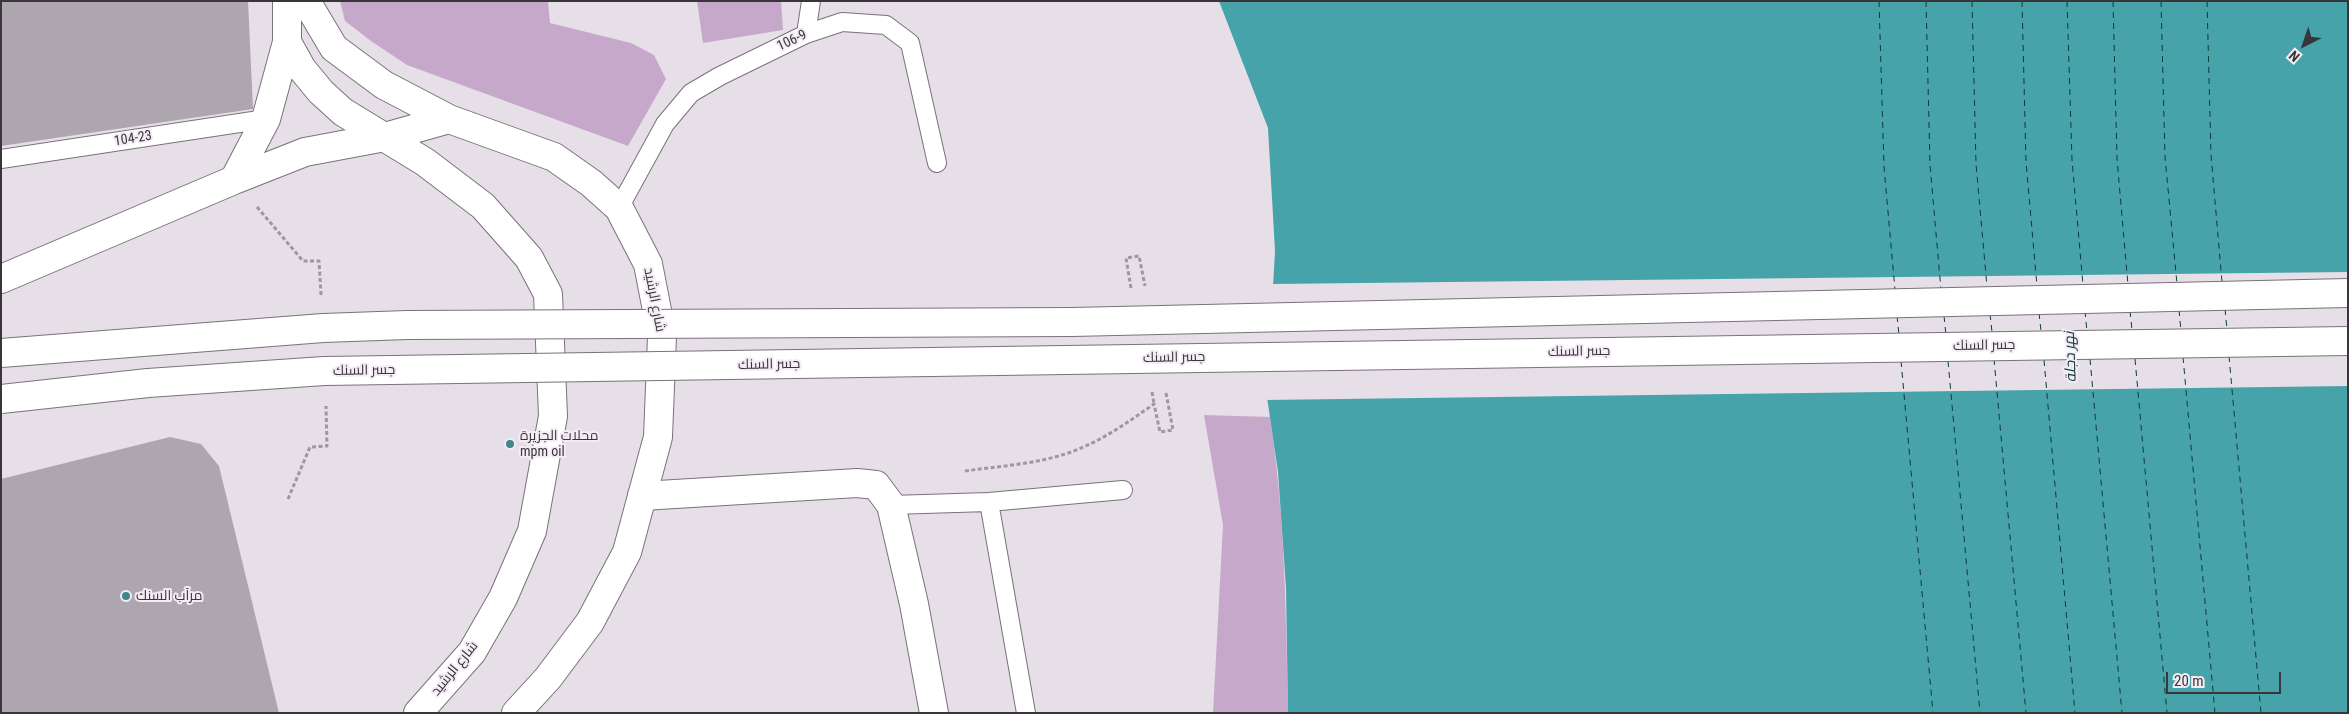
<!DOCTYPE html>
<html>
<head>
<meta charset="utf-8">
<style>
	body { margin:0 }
	#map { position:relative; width:2349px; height:714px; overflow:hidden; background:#e7dfe8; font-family:"Roboto Condensed",sans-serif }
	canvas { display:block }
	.frame { position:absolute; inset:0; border:2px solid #39363a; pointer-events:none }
	.north { position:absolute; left:2279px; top:20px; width:50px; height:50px; -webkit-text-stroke:4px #f4ecf5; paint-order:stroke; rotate:221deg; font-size:14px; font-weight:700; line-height:20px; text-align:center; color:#39363a }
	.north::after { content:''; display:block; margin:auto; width:18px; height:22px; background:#39363a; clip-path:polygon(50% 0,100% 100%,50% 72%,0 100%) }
	.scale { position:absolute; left:2166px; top:672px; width:115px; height:22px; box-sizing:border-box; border:2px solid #39363a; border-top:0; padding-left:6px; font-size:15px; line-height:18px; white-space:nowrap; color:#39363a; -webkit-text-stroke:4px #f4ecf5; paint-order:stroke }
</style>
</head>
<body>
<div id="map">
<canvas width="2349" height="714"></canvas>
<div class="frame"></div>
<div class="north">N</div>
<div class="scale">20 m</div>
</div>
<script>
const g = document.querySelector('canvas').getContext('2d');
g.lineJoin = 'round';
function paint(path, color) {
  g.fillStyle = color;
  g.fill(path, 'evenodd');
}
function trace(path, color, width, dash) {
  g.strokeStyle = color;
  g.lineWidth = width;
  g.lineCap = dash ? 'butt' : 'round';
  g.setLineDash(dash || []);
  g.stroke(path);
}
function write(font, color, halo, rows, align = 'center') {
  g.font = font + ' "Roboto Condensed",Cairo,sans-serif';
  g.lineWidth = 4;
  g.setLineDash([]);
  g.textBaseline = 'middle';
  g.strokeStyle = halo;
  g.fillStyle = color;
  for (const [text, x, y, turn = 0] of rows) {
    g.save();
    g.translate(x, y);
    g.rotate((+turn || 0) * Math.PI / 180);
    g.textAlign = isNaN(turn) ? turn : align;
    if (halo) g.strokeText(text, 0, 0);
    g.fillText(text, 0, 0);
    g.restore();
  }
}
const green = new Path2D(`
	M340,1H548L550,23L631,43L654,55L666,79L628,146L407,65L371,41L345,21Z
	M697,1H781L783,30L703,43Z
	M1204,415L1270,417C1285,515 1286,614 1288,713H1213L1223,525Z`);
const water = new Path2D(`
	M1219,1H2348V713H1288L1286,588L1278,472L1267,397L1275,251L1268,128Z`);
const pier = new Path2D(`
	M2348,272V386L1264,400V397L1271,284Z`);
const ferry = new Path2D(`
	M1879,1L1884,167L1895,290
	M1926,1L1930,165L1941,290
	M1972,1L1976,164L1987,287
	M2022,1L2026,162L2037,286
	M2067,1L2072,160L2083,285
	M2113,1L2117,159L2128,285
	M2161,1L2165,157L2177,284
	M2207,1L2211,155L2222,282
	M2225,309L2227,330
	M2179,310L2181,331
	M2085,311L2087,332
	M2130,311L2132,330
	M2039,313L2041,331
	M1990,314L1992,332
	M1897,316L1899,335
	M1944,316L1946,335
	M2229,356L2261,713
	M2183,357L2215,713
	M1994,359L2026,713
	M2090,359L2122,713
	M2135,359L2167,713
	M2044,360L2075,713
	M1901,361L1933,713
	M1948,361L1980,713`);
const building = new Path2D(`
	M1,1H248L253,109L1,146Z
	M170,437L201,444L219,466L279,713H1V479Z`);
const path = new Path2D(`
	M257,207L303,261H319L321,295
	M1131,288L1126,258L1139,256L1145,286
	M1152,392L1154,404
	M965,471C1000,466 1038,464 1071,452C1102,441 1128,422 1154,404L1160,432L1173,430L1166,393
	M288,499L310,447L327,446L326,406`);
const service = new Path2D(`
	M806,34L811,1
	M1,159L266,119
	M619,208L665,124L691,93L720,76L806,34L842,22L886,25L910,43L937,163
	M989,502L1026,713
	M891,505L989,502L1123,490`);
const minor = new Path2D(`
	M642,496L857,483L876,485L891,505L914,604L934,713`);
const secondary = new Path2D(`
	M287,1V42L302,69L321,92L343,112L425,162L483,206L529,258L548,294L553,416L532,531L503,598L472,652L418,713
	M306,1L334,48L384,85L449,119L554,157L591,183L619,208L648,264L662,336L658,437L627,552L590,622L548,678L516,713
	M234,180L266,119L287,42
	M1,279L234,180L305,152L385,137L449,119`);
const secondaryBridge = new Path2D(`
	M1,353L323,328L407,325L1072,322L2348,293
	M1,399L148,383L324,371L2348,341`);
const markers = [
	[510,444,5,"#3f878b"],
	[126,596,5,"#3f878b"]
];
const streetNames = [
	["106-9",792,41,-25],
	["104-23",133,139,-9],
	["شارع الرشيد",654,300,79],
	["جسر السنك",1984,346,-1],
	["جسر السنك",1579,352,-1],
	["جسر السنك",1174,358,-1],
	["جسر السنك",769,365,-1],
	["جسر السنك",364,371,-1],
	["شارع الرشيد",455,669,-51]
];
const poiNames = [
	["محلات الجزيرة",520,436],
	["mpm oil",520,452],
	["مرآب السنك",136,596]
];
const waterNames = [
	["نهر دجلة",2071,357,-92]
];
paint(green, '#c6a9ca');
paint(water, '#46a3a9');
paint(pier, '#e7dfe8');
trace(ferry, '#0d3a3c', 1, [6, 5]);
paint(building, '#aea6af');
trace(service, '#79727a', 20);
trace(minor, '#79727a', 30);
trace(secondary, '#79727a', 30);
trace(path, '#9d979e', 3, [4, 2.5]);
trace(service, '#fff', 18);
trace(minor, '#fff', 28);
trace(secondary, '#fff', 28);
trace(secondaryBridge, '#79727a', 30, []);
trace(secondaryBridge, '#fff', 28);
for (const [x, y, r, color] of markers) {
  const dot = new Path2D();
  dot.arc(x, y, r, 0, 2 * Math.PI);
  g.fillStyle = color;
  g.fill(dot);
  trace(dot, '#f4ecf5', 2);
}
write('14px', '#39363a', '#f4ecf5', streetNames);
write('14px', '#39363a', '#f4ecf5', poiNames, 'left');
write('italic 15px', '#0d3a3c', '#f4ecf5', waterNames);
</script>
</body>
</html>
